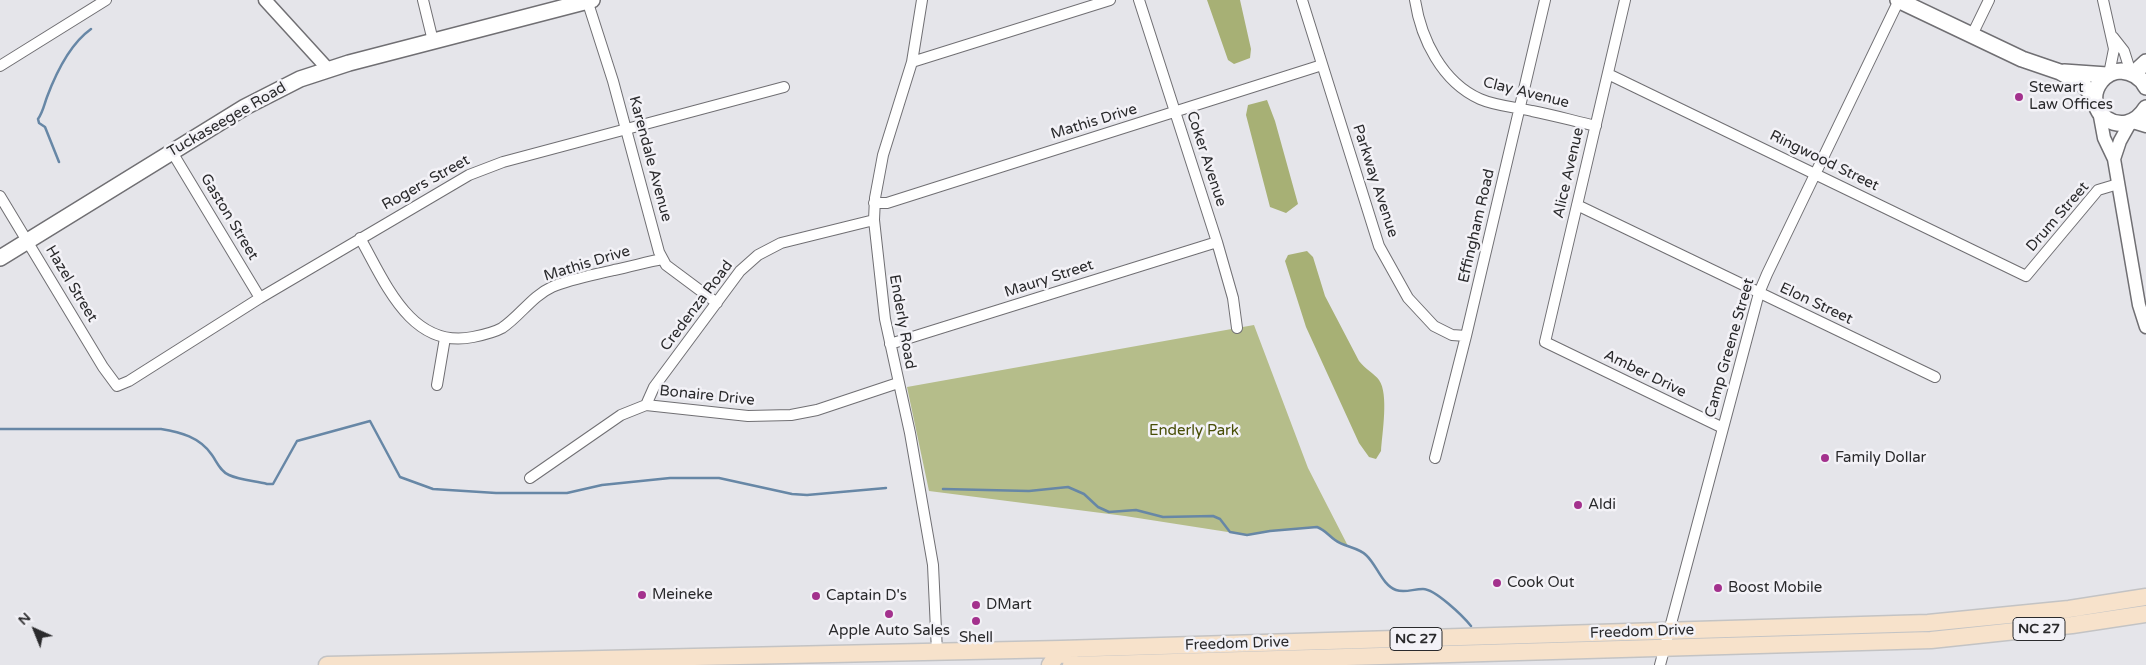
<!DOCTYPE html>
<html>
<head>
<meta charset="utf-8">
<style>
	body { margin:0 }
	#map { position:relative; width:2146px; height:665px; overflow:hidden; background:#e5e5ea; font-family:"Varela Round",sans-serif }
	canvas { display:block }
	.north { position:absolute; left:10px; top:605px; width:50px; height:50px; -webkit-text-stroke:4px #f3f2f7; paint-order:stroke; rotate:316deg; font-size:14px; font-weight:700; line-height:20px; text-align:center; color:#2a2a2c }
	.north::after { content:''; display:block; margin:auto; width:18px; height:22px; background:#2a2a2c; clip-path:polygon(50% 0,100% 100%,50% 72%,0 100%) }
</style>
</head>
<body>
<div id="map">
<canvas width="2146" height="665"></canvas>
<div class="north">N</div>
</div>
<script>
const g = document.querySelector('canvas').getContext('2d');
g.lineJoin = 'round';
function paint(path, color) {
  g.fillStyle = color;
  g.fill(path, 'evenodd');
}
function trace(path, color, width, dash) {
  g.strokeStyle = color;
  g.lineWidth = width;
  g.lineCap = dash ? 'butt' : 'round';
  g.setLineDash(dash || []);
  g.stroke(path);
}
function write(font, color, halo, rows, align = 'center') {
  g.font = font + ' "Varela Round",sans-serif';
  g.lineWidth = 5;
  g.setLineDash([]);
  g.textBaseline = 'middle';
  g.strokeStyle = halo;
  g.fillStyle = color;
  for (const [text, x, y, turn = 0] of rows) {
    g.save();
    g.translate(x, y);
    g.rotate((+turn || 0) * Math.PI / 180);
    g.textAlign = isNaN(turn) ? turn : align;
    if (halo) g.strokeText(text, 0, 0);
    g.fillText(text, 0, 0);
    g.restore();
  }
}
const green = new Path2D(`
	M1254,325L1308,468L1348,546L1335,540L1323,529L1317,527L1270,531L1247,535L1125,516L929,491L907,387Z`);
const forest = new Path2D(`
	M1207,0H1240L1251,49L1250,58L1234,64L1228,60Z
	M1267,100L1275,121L1298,204L1286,213L1270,207L1246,115L1248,105Z
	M1307,251L1313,257L1325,296L1359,361C1365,369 1375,374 1379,380C1389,394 1382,434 1381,451L1376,459L1369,457L1359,443L1306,327L1285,261L1288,255Z`);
const stream = new Path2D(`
	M59,162L45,127L39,123L38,119C43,112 44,105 47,97C56,73 70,44 91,29
	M0,429H161C180,432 200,437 212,455C217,462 220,471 229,475C240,480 255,481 267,484H273L297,441L370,421L400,477L433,489L496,493H567L602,485L670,478H719L792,494L807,495L886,488
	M943,489L1029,491L1068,487L1084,494L1098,507L1109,512L1136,510L1163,517L1213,516L1220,519L1230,532L1247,535L1270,531L1317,527C1325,530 1328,535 1335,540C1344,547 1358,547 1366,555C1377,565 1382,585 1396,590C1405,593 1413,589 1423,589C1435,589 1463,616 1471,626`);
const minor = new Path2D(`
	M423,0L433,41
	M587,0L613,81L659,252L666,265L717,303
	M922,0L912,62L883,155L875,198L874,220L885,319L910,433L933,565L937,652
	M1139,0L1217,242L1233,298L1237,328
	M1302,0L1379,246L1408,298L1434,326L1452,335L1466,336
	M1415,0C1421,39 1442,82 1480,99C1496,106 1515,107 1532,111C1553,115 1574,121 1596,126
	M1625,0L1545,342L1723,428
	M2103,0L2114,49L2109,74
	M1972,35L1989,0
	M2113,37L2124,51L2131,73
	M912,62L1110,0
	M0,66L106,0
	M1608,74L2026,276L2098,190L2118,184
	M172,152L260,298
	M0,196L103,367L117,386L129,381L260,298L469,175L503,162L784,87
	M874,203H887L1322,65
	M1577,205L1935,377
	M360,238C385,282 411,350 473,337C483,335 493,333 502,328C520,316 532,296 552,287C571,279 594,275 614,270C630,267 646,262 662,259
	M890,344L1217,242
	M437,385L445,338
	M646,405L654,387L740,271L758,255L781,243L874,220
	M1435,458L1466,336L1545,0
	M530,478L621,415L646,405L748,416L791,415L817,410L898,383
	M1660,665L1759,293L1767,274L1899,0`);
const tertiary = new Path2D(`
	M265,0L328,69
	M2099,111L2104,138L2114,159L2139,305L2146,327
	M2133,122L2146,126
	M2114,159L2120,141L2130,123`);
const secondary = new Path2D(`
	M1898,0L2022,59L2060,72L2083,85L2091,93L2095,101
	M2064,72L2107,75
	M2133,74L2146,62
	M2146,87C2141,77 2132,72 2121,71C2112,71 2106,75 2101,81C2078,110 2124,144 2146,108
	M0,258L245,107L300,79L349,63L592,0`);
const primary = new Path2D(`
	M327,665L1061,649L1928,623L2069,609L2146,597
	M1050,665L1057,655L1070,654
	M1071,665L1931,640L2072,625L2146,614`);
const markers = [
	[2019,97,5,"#a3318d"],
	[1825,458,5,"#a3318d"],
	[1578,505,5,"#a3318d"],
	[1497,583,5,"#a3318d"],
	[1718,588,5,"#a3318d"],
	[642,595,5,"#a3318d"],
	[816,596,5,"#a3318d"],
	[976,605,5,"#a3318d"],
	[889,614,5,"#a3318d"],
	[976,621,5,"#a3318d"]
];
const shields = [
	[2039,629,52],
	[1416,639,52]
];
const shieldNames = [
	["NC 27",2039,629],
	["NC 27",1416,639]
];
const poiNames = [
	["Stewart",2029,88],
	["Law Offices",2029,105],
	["Family Dollar",1835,458],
	["Aldi",1588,505],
	["Cook Out",1507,583],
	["Boost Mobile",1728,588],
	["Meineke",652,595],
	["Captain D's",826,596],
	["DMart",986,605],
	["Apple Auto Sales",889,631,"center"],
	["Shell",976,638,"center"]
];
const streetNames = [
	["Clay Avenue",1526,93,14],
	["Tuckaseegee Road",227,120,-30],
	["Mathis Drive",1094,122,-17],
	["Karendale Avenue",650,159,75],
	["Coker Avenue",1206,159,72],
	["Ringwood Street",1824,161,26],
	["Alice Avenue",1569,173,-77],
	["Parkway Avenue",1375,181,72],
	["Rogers Street",426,183,-29],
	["Gaston Street",229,217,59],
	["Drum Street",2058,217,-49],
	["Effingham Road",1477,226,-77],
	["Mathis Drive",587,264,-17],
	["Maury Street",1049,279,-18],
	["Hazel Street",71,284,59],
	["Elon Street",1816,304,25],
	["Credenza Road",697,306,-53],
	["Enderly Road",902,322,80],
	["Camp Greene Street",1730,348,-74],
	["Amber Drive",1645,374,26],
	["Bonaire Drive",707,396,6],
	["Freedom Drive",1642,632,-2],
	["Freedom Drive",1237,644,-2]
];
const parkNames = [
	["Enderly Park",1194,431]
];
paint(green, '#b5bd8a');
paint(forest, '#a7b075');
trace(stream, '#6787a6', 2.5);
trace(minor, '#706f73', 12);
trace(tertiary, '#706f73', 15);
trace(secondary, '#706f73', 18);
trace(primary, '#c3c3c4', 19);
trace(minor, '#fff', 10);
trace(tertiary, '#fff', 12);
trace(secondary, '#fff', 15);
trace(primary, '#f7e2cb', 16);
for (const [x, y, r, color] of markers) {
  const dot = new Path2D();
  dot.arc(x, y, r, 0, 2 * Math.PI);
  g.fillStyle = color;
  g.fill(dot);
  trace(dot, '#f3f2f7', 2);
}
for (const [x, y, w] of shields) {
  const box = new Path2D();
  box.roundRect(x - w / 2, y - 11.5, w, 23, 4);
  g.fillStyle = '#f3f2f7';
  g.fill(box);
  trace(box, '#2a2a2c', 1);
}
write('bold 14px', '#2a2a2c', null, shieldNames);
write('15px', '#2a2a2c', '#f3f2f7', poiNames, 'left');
write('15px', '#2a2a2c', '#f3f2f7', streetNames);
write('15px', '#484e07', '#f3f2f7', parkNames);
</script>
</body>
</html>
